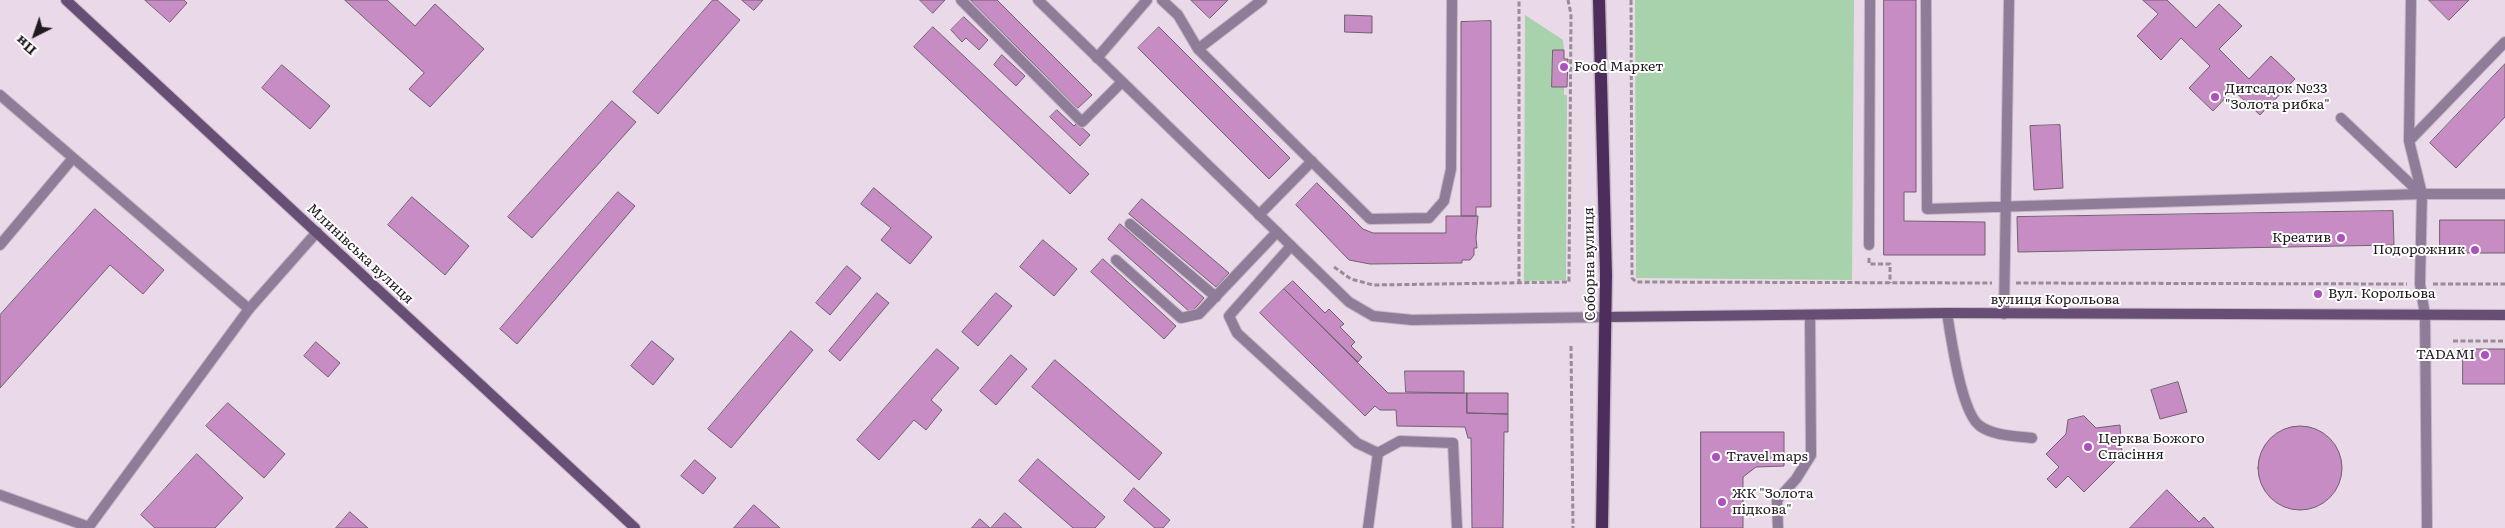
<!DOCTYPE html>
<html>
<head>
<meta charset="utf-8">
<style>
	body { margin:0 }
	#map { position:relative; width:2505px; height:528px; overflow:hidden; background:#ead9e9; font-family:Literata,serif }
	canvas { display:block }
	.north { position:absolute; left:10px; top:10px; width:50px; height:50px; -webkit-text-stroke:4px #fff; paint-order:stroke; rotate:221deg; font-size:14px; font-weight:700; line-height:20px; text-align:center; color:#201a1f }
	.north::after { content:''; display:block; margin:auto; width:18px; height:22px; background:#201a1f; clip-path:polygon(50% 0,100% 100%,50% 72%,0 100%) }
</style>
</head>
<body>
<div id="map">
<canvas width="2505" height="528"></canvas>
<div class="north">Пн</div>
</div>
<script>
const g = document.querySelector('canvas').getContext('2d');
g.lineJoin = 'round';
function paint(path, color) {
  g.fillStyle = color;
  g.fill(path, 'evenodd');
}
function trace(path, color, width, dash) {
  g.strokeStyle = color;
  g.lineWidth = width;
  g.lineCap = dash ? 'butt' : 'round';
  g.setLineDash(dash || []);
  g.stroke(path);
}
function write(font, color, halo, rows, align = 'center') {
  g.font = font + ' Literata,serif';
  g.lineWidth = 4;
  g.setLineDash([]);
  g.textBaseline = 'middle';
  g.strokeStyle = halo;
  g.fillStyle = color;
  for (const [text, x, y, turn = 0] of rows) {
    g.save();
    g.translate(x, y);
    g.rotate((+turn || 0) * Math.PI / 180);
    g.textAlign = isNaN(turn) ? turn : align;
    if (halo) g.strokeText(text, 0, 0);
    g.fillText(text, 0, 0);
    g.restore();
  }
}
const green = new Path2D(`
	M1635,0H1854L1852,280L1636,278Z
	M1525,15L1563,40L1564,50H1553L1564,87V95H1567L1566,280L1524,281Z`);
const building = new Path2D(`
	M145,0H184L187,3L170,22Z
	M345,0H387L415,26L435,4L484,49L430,107L409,89L424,73Z
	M713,0H717L740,20L658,114L633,92Z
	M742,0H763L754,10Z
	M920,0H945L933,13Z
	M971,0H997L1092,95L1078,108Z
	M1191,0H1228L1210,18Z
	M1884,0H1916V192H1904V221L1985,222V255H1884Z
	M2143,0H2167L2196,28L2219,4L2242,26L2219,49L2249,79L2271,56L2295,79L2260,115L2233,90L2213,111L2189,88L2210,66L2181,38L2161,60L2137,36L2158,14Z
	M2429,0H2469L2449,20Z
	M1345,15L1372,16V33L1345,32Z
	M964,17L988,40L979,50L966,38L962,42L951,30Z
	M1491,21V207H1476V216H1461V22Z
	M933,27L1089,174L1070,194L914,47Z
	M1159,27L1290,158L1269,179L1138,48Z
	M1553,50H1564V59H1568L1567,87H1552Z
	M1002,55L1025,76L1016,86L994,65Z
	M2505,64V117L2456,168L2430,143Z
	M282,65L330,106L310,129L262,88Z
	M612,101L636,122L532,238L508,217Z
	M1057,110L1074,126L1077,123L1090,135L1080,146L1050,117Z
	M2060,125L2063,188L2034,190L2030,126Z
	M1317,183L1363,229L1373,233H1446V216H1478L1476,238L1477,248H1474V255L1470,260H1462V263L1370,264L1349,260L1296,205Z
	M874,188L932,237L910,264L881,240L891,228L861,204Z
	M618,192L635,206L517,344L500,329Z
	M412,197L469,246L445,275L388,225Z
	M1142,199L1229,273L1216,287L1129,214Z
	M95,209L164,270L143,294L110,265L0,388V315Z
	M2393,211L2394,245L2018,252L2017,217Z
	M2440,220H2505V253H2440Z
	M1120,224L1204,298L1191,313L1108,239Z
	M1043,240L1077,269L1054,296L1020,267Z
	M1103,259L1176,326L1164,339L1091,272Z
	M847,266L861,278L830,315L816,303Z
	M1293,281L1325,313L1329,309L1344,324L1340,327L1355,342L1351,346L1362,357L1358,362L1284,289Z
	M1284,289L1388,393H1467V413L1508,414V432H1504L1503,528H1472L1471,438H1468L1465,427L1397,426L1396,410H1380L1375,406L1365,416L1260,313Z
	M877,293L889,303L840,361L829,351Z
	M996,293L1012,306L978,346L962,332Z
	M791,331L813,350L731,448L708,429Z
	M652,341L674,359L653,385L631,366Z
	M316,342L340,363L328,377L304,356Z
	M937,349L959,368L931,400L942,410L926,430L914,420L879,460L857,440Z
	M2463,349H2505V384H2463Z
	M1011,355L1027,369L996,405L980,391Z
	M1055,360L1162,453L1139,480L1032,387Z
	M1405,371H1464V393L1406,392Z
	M2178,382L2187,412L2160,419L2151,390Z
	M1467,393H1508V414L1467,413Z
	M228,403L285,454L264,478L206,426Z
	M2084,416L2096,428L2120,425L2122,454L2084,492L2068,476L2056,488L2047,479L2059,467L2046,454L2066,434L2068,420Z
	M2258 468a42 42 0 1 1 84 0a42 42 0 1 1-84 0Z
	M1701,432H1784V466L1756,467L1743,477V528H1701Z
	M197,454L243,498L215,528H155L141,515Z
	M1038,459L1105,517L1095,528H1073L1019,481Z
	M695,460L716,478L703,494L681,476Z
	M1134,488L1170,520L1163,528H1155L1124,501Z
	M2167,490L2199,522L2204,517L2214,528H2130Z
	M754,505L780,528H734Z
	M350,512L368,528H336Z
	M1005,513L1022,528H991Z
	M980,519L990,528H972Z`);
const path = new Path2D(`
	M1631,0L1632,278L1636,282L1992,283
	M1869,258V264H1890V283
	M1334,267L1351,279L1373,285L1569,282L1571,14L1568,0
	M2016,283L2407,284
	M1519,284V0
	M2433,284H2505
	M2453,341H2505
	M1571,346L1573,528`);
const lane = new Path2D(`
	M961,0L1082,122L1122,82
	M1162,0L1178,15L1198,49L1370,219L1429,218L1444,201L1451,169L1452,0
	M1926,0L1927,209L2422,194H2505
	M2411,0L2409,141L2422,194L2420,284L2425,315L2427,528
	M1198,49L1262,0
	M1097,58L1147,0
	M0,95L249,309
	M2341,118L2421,194
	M2409,141L2505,42
	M1259,215L1312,161
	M1130,224L1216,297
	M0,245L73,158
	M1869,245L1870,0
	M1291,246L1229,316L1237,333L1357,443L1378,453L1368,528
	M1116,260L1181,318L1199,314L1277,232
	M1947,313C1951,337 1961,413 1980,426C1994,436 2016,436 2032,438
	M2004,314L2009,0
	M1378,453L1400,441L1453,443L1457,528
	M0,495L89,527
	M1778,528L1777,500L1796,479L1811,455L1810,316`);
const street = new Path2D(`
	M1038,0L1349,302L1373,316L1412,320L1606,317
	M88,528L249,309L317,232`);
const secondary = new Path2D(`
	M66,0L635,528
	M1606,317L1947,313L2505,315`);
const primary = new Path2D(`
	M1599,0L1606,275L1602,528`);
const markers = [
	[1564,67,5,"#ad51bc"],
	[2215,97,5,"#ad51bc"],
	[2341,238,5,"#ad51bc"],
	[2475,250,5,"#ad51bc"],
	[2318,294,5,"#ad51bc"],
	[2485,355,5,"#ad51bc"],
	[2088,447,5,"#ad51bc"],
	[1716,457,5,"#ad51bc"],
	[1722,502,5,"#ad51bc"]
];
const poiNames = [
	["Food Маркет",1574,67],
	["Дитсадок №33",2225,89],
	["\"Золота рибка\"",2225,105],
	["Креатив",2331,238,"right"],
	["Подорожник",2465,250,"right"],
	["Вул. Корольова",2328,294],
	["TADAMI",2475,355,"right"],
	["Церква Божого",2098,439],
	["Спасіння",2098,455],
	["Travel maps",1726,457],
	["ЖК \"Золота",1732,494],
	["підкова\"",1732,510]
];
const streetNames = [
	["Млинівська вулиця",360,254,43],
	["Соборна вулиця",1590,264,-91],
	["вулиця Корольова",2055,300]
];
paint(green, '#a7d2ab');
paint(building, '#c68cc3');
trace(building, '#70616f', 1);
trace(lane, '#c6b7c5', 12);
trace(street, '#c6b7c5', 12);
trace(secondary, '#c6b7c5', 12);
trace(primary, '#c6b7c5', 15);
trace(path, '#988c97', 3, [5, 2.5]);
trace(lane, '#8e7c98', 10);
trace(street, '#8e7c98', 10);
trace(secondary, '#674e75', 10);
trace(primary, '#4c2d5b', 12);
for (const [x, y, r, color] of markers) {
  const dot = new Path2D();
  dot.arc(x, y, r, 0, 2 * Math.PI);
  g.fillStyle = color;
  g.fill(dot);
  trace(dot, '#fff', 2);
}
write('14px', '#201a1f', '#fff', poiNames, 'left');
write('14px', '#201a1f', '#fff', streetNames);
</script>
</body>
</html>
